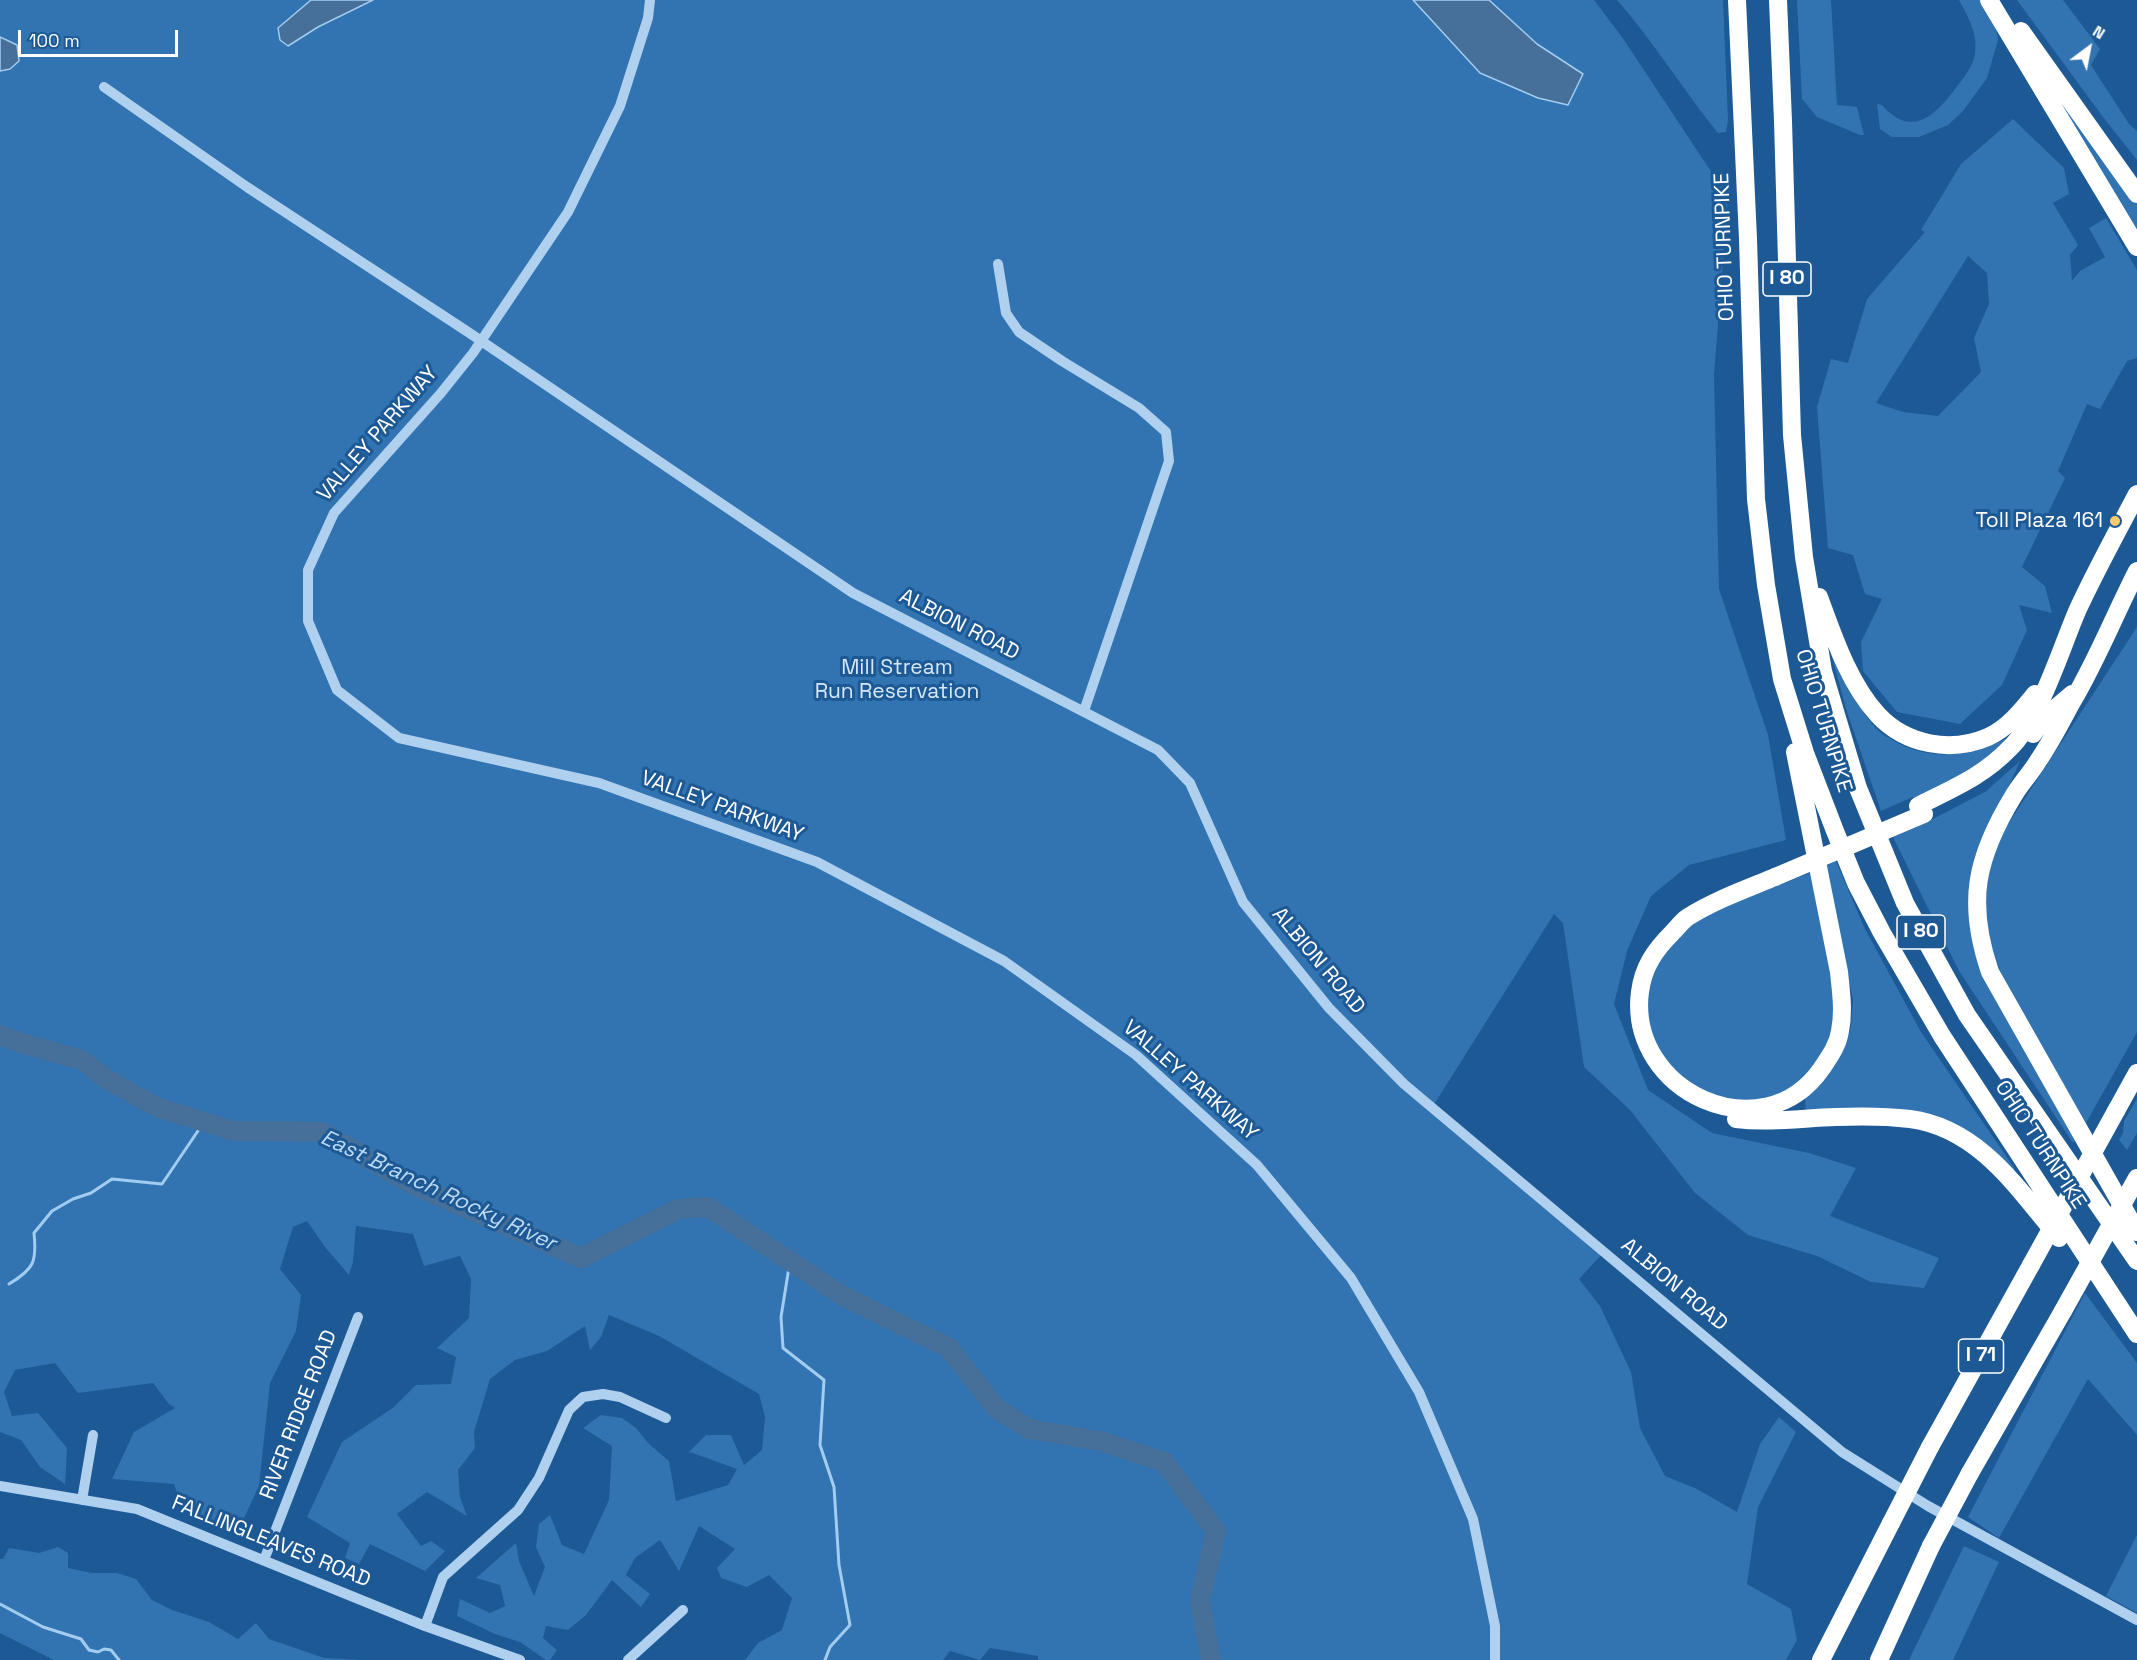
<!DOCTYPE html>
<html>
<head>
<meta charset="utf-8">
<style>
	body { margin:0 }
	#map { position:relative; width:2137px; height:1660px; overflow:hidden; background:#1d5994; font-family:"Space Grotesk",sans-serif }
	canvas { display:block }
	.north { position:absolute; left:2059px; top:18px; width:60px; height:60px; -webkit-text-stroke:4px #1d5994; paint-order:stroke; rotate:32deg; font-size:16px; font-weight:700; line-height:24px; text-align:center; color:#fff }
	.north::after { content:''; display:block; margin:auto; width:21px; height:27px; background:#fff; clip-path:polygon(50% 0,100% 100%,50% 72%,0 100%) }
	.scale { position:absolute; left:18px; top:30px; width:160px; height:27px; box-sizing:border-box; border:3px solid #fff; border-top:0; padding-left:8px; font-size:18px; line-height:21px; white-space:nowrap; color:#fff; -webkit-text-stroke:4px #1d5994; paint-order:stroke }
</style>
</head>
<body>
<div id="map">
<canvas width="2137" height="1660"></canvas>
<div class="north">N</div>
<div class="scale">100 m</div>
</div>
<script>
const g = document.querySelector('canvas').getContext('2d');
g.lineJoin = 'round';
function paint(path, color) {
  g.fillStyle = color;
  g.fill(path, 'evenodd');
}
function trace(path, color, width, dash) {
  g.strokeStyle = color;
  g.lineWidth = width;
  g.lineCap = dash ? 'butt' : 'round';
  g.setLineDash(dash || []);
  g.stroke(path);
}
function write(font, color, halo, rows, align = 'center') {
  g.font = font + ' "Space Grotesk",sans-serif';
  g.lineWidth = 6;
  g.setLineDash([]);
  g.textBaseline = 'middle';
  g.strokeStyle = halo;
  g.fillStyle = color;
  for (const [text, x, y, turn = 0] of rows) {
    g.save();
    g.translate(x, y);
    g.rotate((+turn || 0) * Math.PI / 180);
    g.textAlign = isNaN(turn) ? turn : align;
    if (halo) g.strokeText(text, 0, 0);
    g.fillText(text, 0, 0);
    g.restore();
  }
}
const green = new Path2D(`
	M0,0H1594L1622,37L1728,197L1714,375L1719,589L1768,735L1786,840L1689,865L1651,896L1627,951L1614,1004L1648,1090L1712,1133L1809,1153L1856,1168L1830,1216L1939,1258L1924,1288L1871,1282L1817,1256L1748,1235L1695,1193L1630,1110L1584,1067L1563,923L1554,914L1433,1106L1605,1251L1579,1279L1600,1306L1631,1372L1640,1428L1665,1476L1697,1489L1737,1512L1760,1444L1779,1417L1796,1432L1758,1507L1747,1584L1791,1609L1797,1640L1786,1660H1038V1656L990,1648L980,1660L950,1651L943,1660H745L758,1643L782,1630L792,1598L769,1575L747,1587L721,1578L717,1568L735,1549L699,1526L679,1571L660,1540L635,1558L626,1575L650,1594L641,1607L612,1580L586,1615L568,1630L546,1626L543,1638L557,1650L550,1660H546L520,1642L495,1634L457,1616L460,1599L490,1613L505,1606L500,1585L476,1578L516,1543L519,1561L534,1596L545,1567L536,1547L539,1524L550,1515L562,1545L584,1554L609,1500L612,1446L583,1428L601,1415L622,1418L636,1428L648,1443L669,1461L676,1501L728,1485L737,1469L690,1452L686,1455L706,1435H731L744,1465L762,1450L765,1417L759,1394L659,1336L609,1315L601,1337L590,1350L585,1326L547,1351L515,1360L490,1379L474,1432L475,1448L458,1470L460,1497L467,1516L427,1492L397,1514L421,1546L431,1541L445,1551L425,1571L370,1544L359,1564L345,1558L350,1543L307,1517L342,1442L394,1407L416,1385L451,1384L456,1357L437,1348L469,1318L471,1279L460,1256L424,1266L413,1234L356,1226L353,1262L349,1275L325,1247L307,1221L293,1227L280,1269L301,1295L296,1331L270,1383L259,1486L238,1531L182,1508L174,1484L112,1479L134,1432L175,1408L169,1404L153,1383L78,1393L55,1363L15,1370L4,1392L12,1416L38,1413L67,1448L65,1484L40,1467L21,1440L0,1432Z
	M1617,0H1723L1728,120L1726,132L1718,133C1683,90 1654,42 1617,0Z
	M1797,0H1831L1837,105L1857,107L1864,135H1860L1817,117L1802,99Z
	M1959,0H1985L1995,23L1998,40L1987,78L1963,111L1948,125L1919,137H1892L1880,129L1877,104L1882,105C1911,138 1934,117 1955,89C1963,79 1974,65 1975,53C1978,33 1968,17 1959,0Z
	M2017,0H2063L2100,49L2091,65L2129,124L2137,131V160L2103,117Z
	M2055,86L2137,203V236L2059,107Z
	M2013,119L2064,168L2069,194L2053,203L2078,245L2070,255L2072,281L2080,271L2105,257L2089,228L2106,218L2137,270V358L2127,361L2100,409L2087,404L2058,471L2065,478L2022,567L2045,586L2052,613L2019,605L2027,630L2002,685L1960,724L1897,712L1863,671L1861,642L1882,599L1865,594L1853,555L1828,548L1817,407L1831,359L1848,363L1867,299L1925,232L1921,230L1961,164ZM1968,256L1987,273L1989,304L1974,338L1981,372L1938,416L1903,412L1876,403Z
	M2137,627V1032L2086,1123L2025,1019L1995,961L1988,935L1985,913L1989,861L1995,845L2012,818Z
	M1831,653C1845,679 1858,711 1880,732C1884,736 1891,739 1896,742C1931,761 1972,757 2007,738C1986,770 1948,785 1915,801L1913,797L1881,811L1846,709Z
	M2020,761L1990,828L1974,858L1970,915L2077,1137L2073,1143L1959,971L1893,837L1925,823L1985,792Z
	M1836,861L1864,927L1921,1032L2015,1169L2010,1172L1975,1137L1806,1112L1805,1098C1818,1081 1839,1062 1847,1041C1852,1028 1852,1012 1853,999L1824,867Z
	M1810,873L1833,972L1838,1009L1824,1059L1804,1081L1764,1100H1723L1677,1076L1659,1055L1647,1026L1650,975L1685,927L1715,910Z
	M2137,1099V1133L2127,1150L2119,1140L2123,1133L2124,1121Z
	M2085,1293L2137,1363V1435L2088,1379L1999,1538L1968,1517Z
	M2137,1535V1613L2106,1596Z
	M1964,1546L1999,1562L1953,1660H1909Z
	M58,1547L68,1553V1568L92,1573H117L136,1579L152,1600L172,1610L209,1622L238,1639L256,1623L269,1639L324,1658L361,1660H54L0,1633V1559H3L9,1548L39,1553Z`);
const water = new Path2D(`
	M311,0H373L318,27L288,46L280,40L278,28Z
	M1413,0H1489L1537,44L1583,74L1568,105L1538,98L1480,73Z
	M0,37L17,45L19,61L10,69L0,71Z`);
const stream = new Path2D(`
	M790,1261L781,1317L783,1348L824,1380L820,1445L834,1487L839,1565L850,1625L830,1647L825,1660
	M9,1284C34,1269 37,1262 34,1233L52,1211L73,1199L91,1193L112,1179L162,1184L204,1122
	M0,1604L43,1627L81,1639L89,1650L98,1652L104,1649L111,1650L119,1660`);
const river = new Path2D(`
	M0,1035L21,1043L82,1060L106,1079L159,1108L234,1131L322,1132L414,1185L581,1258L679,1209L708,1207L843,1296L949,1348L997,1409L1029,1429L1100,1441L1164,1462L1216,1531L1200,1601L1211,1660`);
const minor = new Path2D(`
	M650,0L648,18L620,106L568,212L473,353L441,393L334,513L308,570V621L337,690L399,738L599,783L817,862L1004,961L1136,1055L1257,1165L1351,1278L1419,1392L1473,1519L1495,1626V1660
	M104,87L247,187L468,332L853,593L1158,750L1190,783L1243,902L1329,1008L1404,1084L1842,1452L1928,1506L2137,1620
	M998,264L1006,313L1019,332L1062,361L1139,408L1166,432L1169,461L1084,711
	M0,1486L137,1509L425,1626L520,1660
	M82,1500L93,1435
	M264,1560L358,1317
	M425,1626L443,1577L518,1510L539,1478L569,1410L583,1397L603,1394L620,1397L666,1418
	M628,1660L683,1610`);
const highway = new Path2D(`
	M1737,0L1748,239L1756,499L1766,585L1782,679L1805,753L1835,831L1856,883L1882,933L1942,1036L2137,1334
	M1778,0L1783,121L1792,435L1804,557L1823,671L1858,788L1905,903L1967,1015L2137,1261
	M1989,0L2137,247
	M2021,31L2137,194
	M2137,571C2115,614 2097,660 2072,702C2061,722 2051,742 2038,761C2031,773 2021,783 2014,795C1976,857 1966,902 1990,972L2137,1232
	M1819,597C1833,635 1849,684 1878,715C1906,745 1951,753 1988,737C2008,728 2022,710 2035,694
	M2033,734L2045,717L2072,694
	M1918,806C1953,788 1982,777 2010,748C2040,719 2061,648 2078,609C2096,570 2117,532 2137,494
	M1775,877C1746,889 1715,900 1688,917C1682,921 1677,928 1672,933C1655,950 1643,967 1640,992C1627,1092 1763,1154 1822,1068C1830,1056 1838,1045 1840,1031C1844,1011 1841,992 1839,972L1795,752
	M2116,1111L2137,1073
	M1736,1119C1769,1123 1803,1118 1836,1117C1861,1116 1885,1116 1910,1119C1979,1128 2018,1189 2059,1238
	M1930,1447L2031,1265
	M1970,1473L2063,1311
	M1821,1660L1891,1523
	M1879,1660L1931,1546`);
const highwayBridge = new Path2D(`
	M1775,877L1924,814
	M2031,1265L2116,1111
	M2063,1311L2137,1178
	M1891,1523L1930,1447
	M1931,1546L1970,1473`);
const markers = [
	[2115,521,6,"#feca6e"]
];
const shields = [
	[1787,279,48],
	[1921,932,48],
	[1981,1356,45]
];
const shieldNames = [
	["I 80",1787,279],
	["I 80",1921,932],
	["I 71",1981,1356]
];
const streetNames = [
	["OHIO TURNPIKE",1725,247,-92],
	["VALLEY PARKWAY",378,434,-49],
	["ALBION ROAD",959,625,27],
	["OHIO TURNPIKE",1823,721,73],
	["VALLEY PARKWAY",722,807,20],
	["ALBION ROAD",1318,961,50],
	["VALLEY PARKWAY",1190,1081,41],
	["OHIO TURNPIKE",2040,1145,57],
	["ALBION ROAD",1674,1285,40],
	["RIVER RIDGE ROAD",299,1415,-69],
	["FALLINGLEAVES ROAD",271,1542,22]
];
const poiNames = [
	["Toll Plaza 161",2103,521]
];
const parkNames = [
	["Mill Stream",897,668],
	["Run Reservation",897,692]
];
const waterNames = [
	["East Branch Rocky River",438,1191,25]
];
paint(green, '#3174b1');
paint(water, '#467099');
trace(water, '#a3ccf0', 1.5);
trace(stream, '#a3ccf0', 3);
trace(river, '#467099', 20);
trace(minor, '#afd0ef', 10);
trace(highway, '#fff', 18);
trace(highwayBridge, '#fff', 18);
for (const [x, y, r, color] of markers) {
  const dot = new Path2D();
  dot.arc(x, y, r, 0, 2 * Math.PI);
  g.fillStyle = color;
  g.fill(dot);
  trace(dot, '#1d5994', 2);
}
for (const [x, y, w] of shields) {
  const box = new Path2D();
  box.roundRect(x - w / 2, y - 17, w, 34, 4.5);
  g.fillStyle = '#1d5994';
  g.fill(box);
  trace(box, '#fff', 1.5);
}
write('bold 20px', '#fff', null, shieldNames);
write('21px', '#fff', '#1d5994', streetNames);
write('21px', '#fff', '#1d5994', poiNames, 'right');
write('21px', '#d6e9fa', '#1d5994', parkNames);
write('italic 22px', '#bcdaf5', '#1d5994', waterNames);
</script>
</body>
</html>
